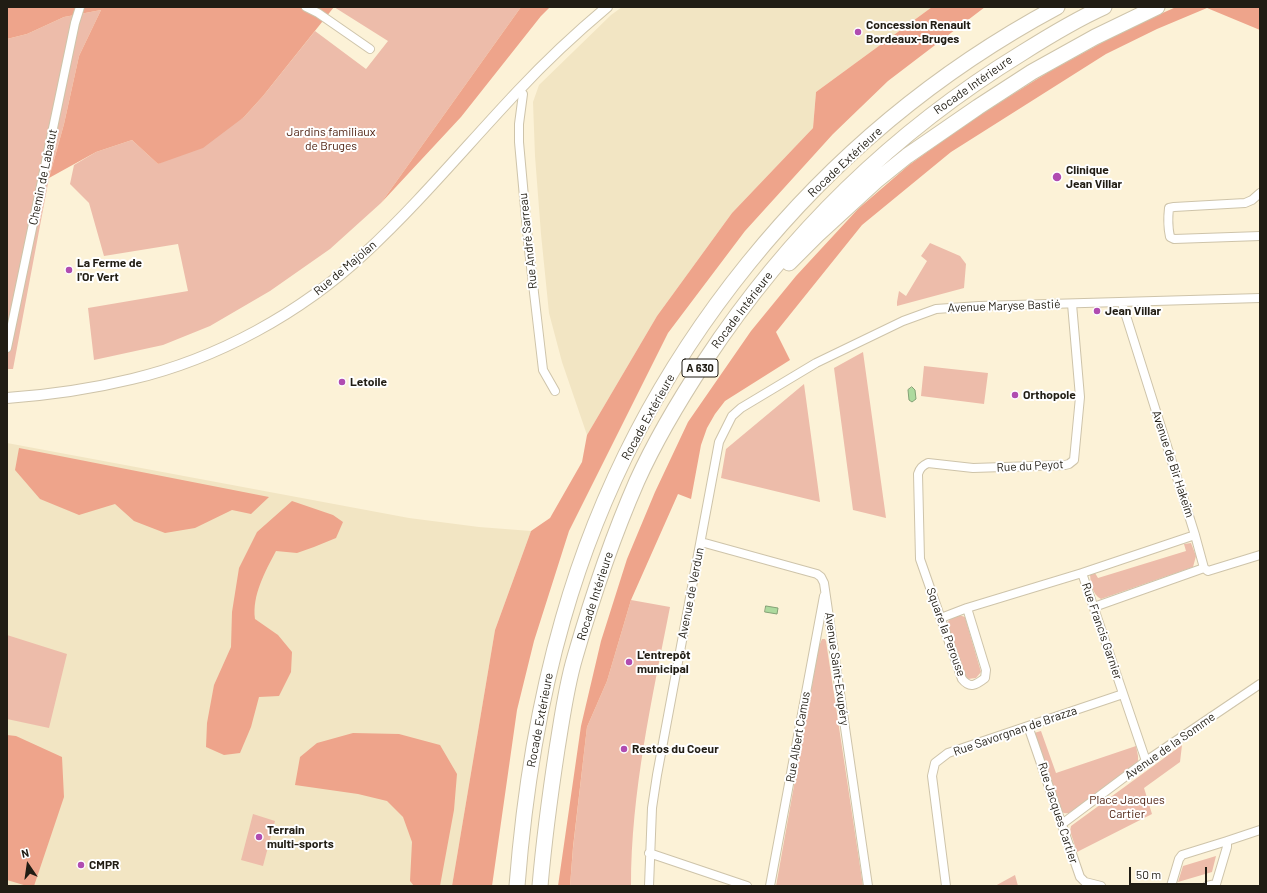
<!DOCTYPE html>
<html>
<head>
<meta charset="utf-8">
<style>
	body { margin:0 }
	#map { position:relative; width:1267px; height:893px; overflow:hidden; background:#fcf2d7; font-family:Barlow,sans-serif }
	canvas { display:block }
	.frame { position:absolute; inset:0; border:8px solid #211d14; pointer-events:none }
	.north { position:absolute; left:8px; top:845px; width:40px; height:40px; -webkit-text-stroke:3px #fff; paint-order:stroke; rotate:347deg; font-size:11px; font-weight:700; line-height:16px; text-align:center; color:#211d14 }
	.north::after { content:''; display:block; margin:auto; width:14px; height:18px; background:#211d14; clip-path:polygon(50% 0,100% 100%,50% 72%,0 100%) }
	.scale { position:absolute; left:1129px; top:867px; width:78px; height:18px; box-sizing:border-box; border:2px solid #211d14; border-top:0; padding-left:5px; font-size:12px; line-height:14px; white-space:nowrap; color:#211d14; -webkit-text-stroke:3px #fff; paint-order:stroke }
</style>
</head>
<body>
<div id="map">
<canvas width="1267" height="893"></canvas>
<div class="frame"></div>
<div class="north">N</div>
<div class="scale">50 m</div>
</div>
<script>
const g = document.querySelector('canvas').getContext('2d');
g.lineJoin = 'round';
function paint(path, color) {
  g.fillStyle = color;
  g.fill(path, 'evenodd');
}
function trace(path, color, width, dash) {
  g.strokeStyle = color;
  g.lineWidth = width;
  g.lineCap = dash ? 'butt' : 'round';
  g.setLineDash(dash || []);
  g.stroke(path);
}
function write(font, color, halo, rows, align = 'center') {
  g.font = font + ' Barlow,sans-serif';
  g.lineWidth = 4;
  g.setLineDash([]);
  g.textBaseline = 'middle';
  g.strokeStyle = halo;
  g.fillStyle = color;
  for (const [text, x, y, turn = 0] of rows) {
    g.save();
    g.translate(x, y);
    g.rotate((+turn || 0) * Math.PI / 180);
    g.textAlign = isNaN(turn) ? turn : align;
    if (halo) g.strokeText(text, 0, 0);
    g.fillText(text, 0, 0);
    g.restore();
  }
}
const built = new Path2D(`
	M622,7H932L816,92L813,128L732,213L657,316L587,435L562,362L549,313L541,234L535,156L533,102L539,85L611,15Z
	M7,443L409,518L479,527L531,531L495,630L452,886H7Z`);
const green = new Path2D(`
	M334,7H521L381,203L330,249L270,291L210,326L163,345L94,360L88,308L188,291L178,244L104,256L89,203L70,184L74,165L96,152L132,140L158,164L244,117L263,96L315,31L366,69L388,41Z
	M101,10L79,56L64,124L49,178L13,369H7V39L27,34L64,17Z
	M930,243L960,256L966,264L964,288L897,306V302L899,291L906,296L927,261L921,256Z
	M863,352L886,518L853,510L834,368Z
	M924,366L988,373L984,404L921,396Z
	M804,384L820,502L721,478L726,449Z
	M1191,543L1196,556L1193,567L1101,599C1092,594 1091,584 1090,575L1095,573L1098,578L1186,551L1184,544Z
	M631,600L670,607C652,699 631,792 631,886H570L573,848L587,727L607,681Z
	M959,615L965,617L981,672L976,678L968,679L962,676L947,623L952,617Z
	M7,635L67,654L49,728L7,719Z
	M822,639H825L826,641L863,886H776L819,646Z
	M1041,731L1056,773L1136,746L1138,756V761L1136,765L1069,813C1064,814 1062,813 1060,809L1034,733Z
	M1182,745L1180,762L1144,788L1152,814L1077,852L1070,831L1071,826Z
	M253,814L275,821L263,866L241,860Z
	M1216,856L1212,872L1178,882L1183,866Z
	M1015,875L1018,886H995Z`);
const forest = new Path2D(`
	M7,7H334L263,96L244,117L203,148L158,164L132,140L96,152L49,178L64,124L79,56L101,10L64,17L27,34L7,39Z
	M521,7H550L541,16L461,117L381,203Z
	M932,7H985L888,81L833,134L745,231L668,333L569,531L534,641L517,710L492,886H452L495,630L531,531L550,518L582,462L587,435L657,316L732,213L813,128L816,92Z
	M1176,7H1260V30L1207,8L1157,29L1106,54L951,152L862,225L776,332L790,360L725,401L715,414L707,428L701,445L691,499L678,494L631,600L607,681L587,727L573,847L570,886H558L581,726L601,641L627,559L655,492L688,422L751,331L796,276L858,209L909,165L973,119L1050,71L1127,29Z
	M19,448L269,497L251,514L232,510L195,528L165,533L134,521L115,504L79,515L40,499L15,470Z
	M292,501L333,515L343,522L336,538L314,547L297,553L276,551C265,572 252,595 255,619L278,635L292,652L291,672L279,696L259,697L251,727L240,753L224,755L206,747L207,723L214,685L231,647L232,612L239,568L257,532Z
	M353,733L399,734L440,745L457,774L454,810L440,886H414L410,881L412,842L403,817L387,801L358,794L295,785L300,757L317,743Z
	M7,735L16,736L62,757L64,797L34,886H27L7,880Z`);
const water = new Path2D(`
	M912,387L915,390L916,399L912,402L909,400L908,390Z
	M766,606L778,608L777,614L765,612Z`);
const minor = new Path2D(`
	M306,7L318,13L370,49
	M519,90L523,94L519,124V142L528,241L543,370L555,391
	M1260,193L1252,200L1245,203L1174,207L1169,208C1168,217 1168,228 1170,237L1174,239L1260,236
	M1122,303L1195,535L1204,568L1208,571L1260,555
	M7,348L75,23L80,7
	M701,542L817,574L821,577L824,583L868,886
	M1082,573L1195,535
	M1094,607L1204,568
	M967,608L986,670L985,678C976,685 970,689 962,679L920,559L918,474C920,468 922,466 928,463L973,468L1065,465L1069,464L1074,460L1080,397L1072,304
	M941,618L967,608L1082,573L1146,761
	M1028,726L1080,877L1085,882L1101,886
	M1062,824L1146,761L1260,684
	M1227,841L1260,830
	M649,853L747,886
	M649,886L652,808L657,775L719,442L732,416L741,408L816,363L903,321L936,309L979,306L1260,298
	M770,886L824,596
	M946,886L932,776L935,763L948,753L1123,694
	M1171,886L1179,859L1182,855L1227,841V847L1216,884L1207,886`);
const tertiary = new Path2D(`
	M7,398C49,395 91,389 132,379C217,359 301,313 365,253C419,203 467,145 518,91C546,61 576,33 607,7`);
const motorway = new Path2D(`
	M789,263L817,235L876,181L907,156L978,107L1032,72L1095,37L1157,7
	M517,886C524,796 538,706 563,619C637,359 818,135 1057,7
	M540,886C544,840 550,795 557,749C562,719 566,687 575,657C592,598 612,538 637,481C656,439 680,399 705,361C788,235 893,132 1022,53C1049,36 1075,20 1104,7`);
const markers = [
	[858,32,4,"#b04cb1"],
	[1057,177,5,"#b04cb1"],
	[69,270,4,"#b04cb1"],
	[1097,311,4,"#b04cb1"],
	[342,382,4,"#b04cb1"],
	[1015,395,4,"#b04cb1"],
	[629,662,4,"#b04cb1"],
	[624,749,4,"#b04cb1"],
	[259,837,4,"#b04cb1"],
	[81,865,4,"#b04cb1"]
];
const shields = [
	[700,368,36]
];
const shieldNames = [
	["A 630",700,368]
];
const poiNames = [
	["Concession Renault",866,25],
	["Bordeaux-Bruges",866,39],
	["Clinique",1066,170],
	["Jean Villar",1066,184],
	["La Ferme de",77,263],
	["l'Or Vert",77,277],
	["Jean Villar",1105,311],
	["Letoile",350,382],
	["Orthopole",1023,395],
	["L'entrepôt",637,655],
	["municipal",637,669],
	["Restos du Coeur",632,749],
	["Terrain",267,830],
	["multi-sports",267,844],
	["CMPR",89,865]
];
const streetNames = [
	["Rocade Intérieure",973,85,-35],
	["Rocade Extérieure",845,162,-43],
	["Chemin de Labatut",43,177,-78],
	["Rue André Sarreau",528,241,-96],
	["Rue de Majolan",345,268,-40],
	["Avenue Maryse Bastié",1004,306,-2],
	["Rocade Intérieure",742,310,-53],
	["Rocade Extérieure",648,417,-61],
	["Avenue de Bir Hakeïm",1173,464,72],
	["Rue du Peyot",1030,466,-3],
	["Avenue de Verdun",691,593,-79],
	["Rocade Intérieure",595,596,-72],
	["Rue Francis Garnier",1102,631,71],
	["Square la Perouse",946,632,70],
	["Avenue Saint-Exupéry",837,669,82],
	["Rocade Extérieure",540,720,-79],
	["Rue Savorgnan de Brazza",1015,731,-19],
	["Rue Albert Camus",798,737,-80],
	["Avenue de la Somme",1170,746,-35],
	["Rue Jacques Cartier",1058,813,72]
];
const parkNames = [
	["Jardins familiaux",331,132],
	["de Bruges",331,146],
	["Place Jacques",1127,800],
	["Cartier",1127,814]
];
paint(built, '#f2e5c3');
paint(green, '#edbcaa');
paint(forest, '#eea48b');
paint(water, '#adda9e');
trace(water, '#83a175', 1);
trace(minor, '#cec4aa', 10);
trace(tertiary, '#cec4aa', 12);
trace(motorway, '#cec4aa', 17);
trace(minor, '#fff', 8);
trace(tertiary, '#fff', 10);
trace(motorway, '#fff', 15);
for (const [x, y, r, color] of markers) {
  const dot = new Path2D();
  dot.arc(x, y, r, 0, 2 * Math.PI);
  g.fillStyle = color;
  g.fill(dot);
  trace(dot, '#fff', 1.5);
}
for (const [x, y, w] of shields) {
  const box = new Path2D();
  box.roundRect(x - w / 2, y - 9, w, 18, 3);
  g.fillStyle = '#fff';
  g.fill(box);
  trace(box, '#211d14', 1);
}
write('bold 11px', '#211d14', null, shieldNames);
write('bold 12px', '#211d14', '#fff', poiNames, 'left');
write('12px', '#211d14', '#fff', streetNames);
write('12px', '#4b1d0c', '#fff', parkNames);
</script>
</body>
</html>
